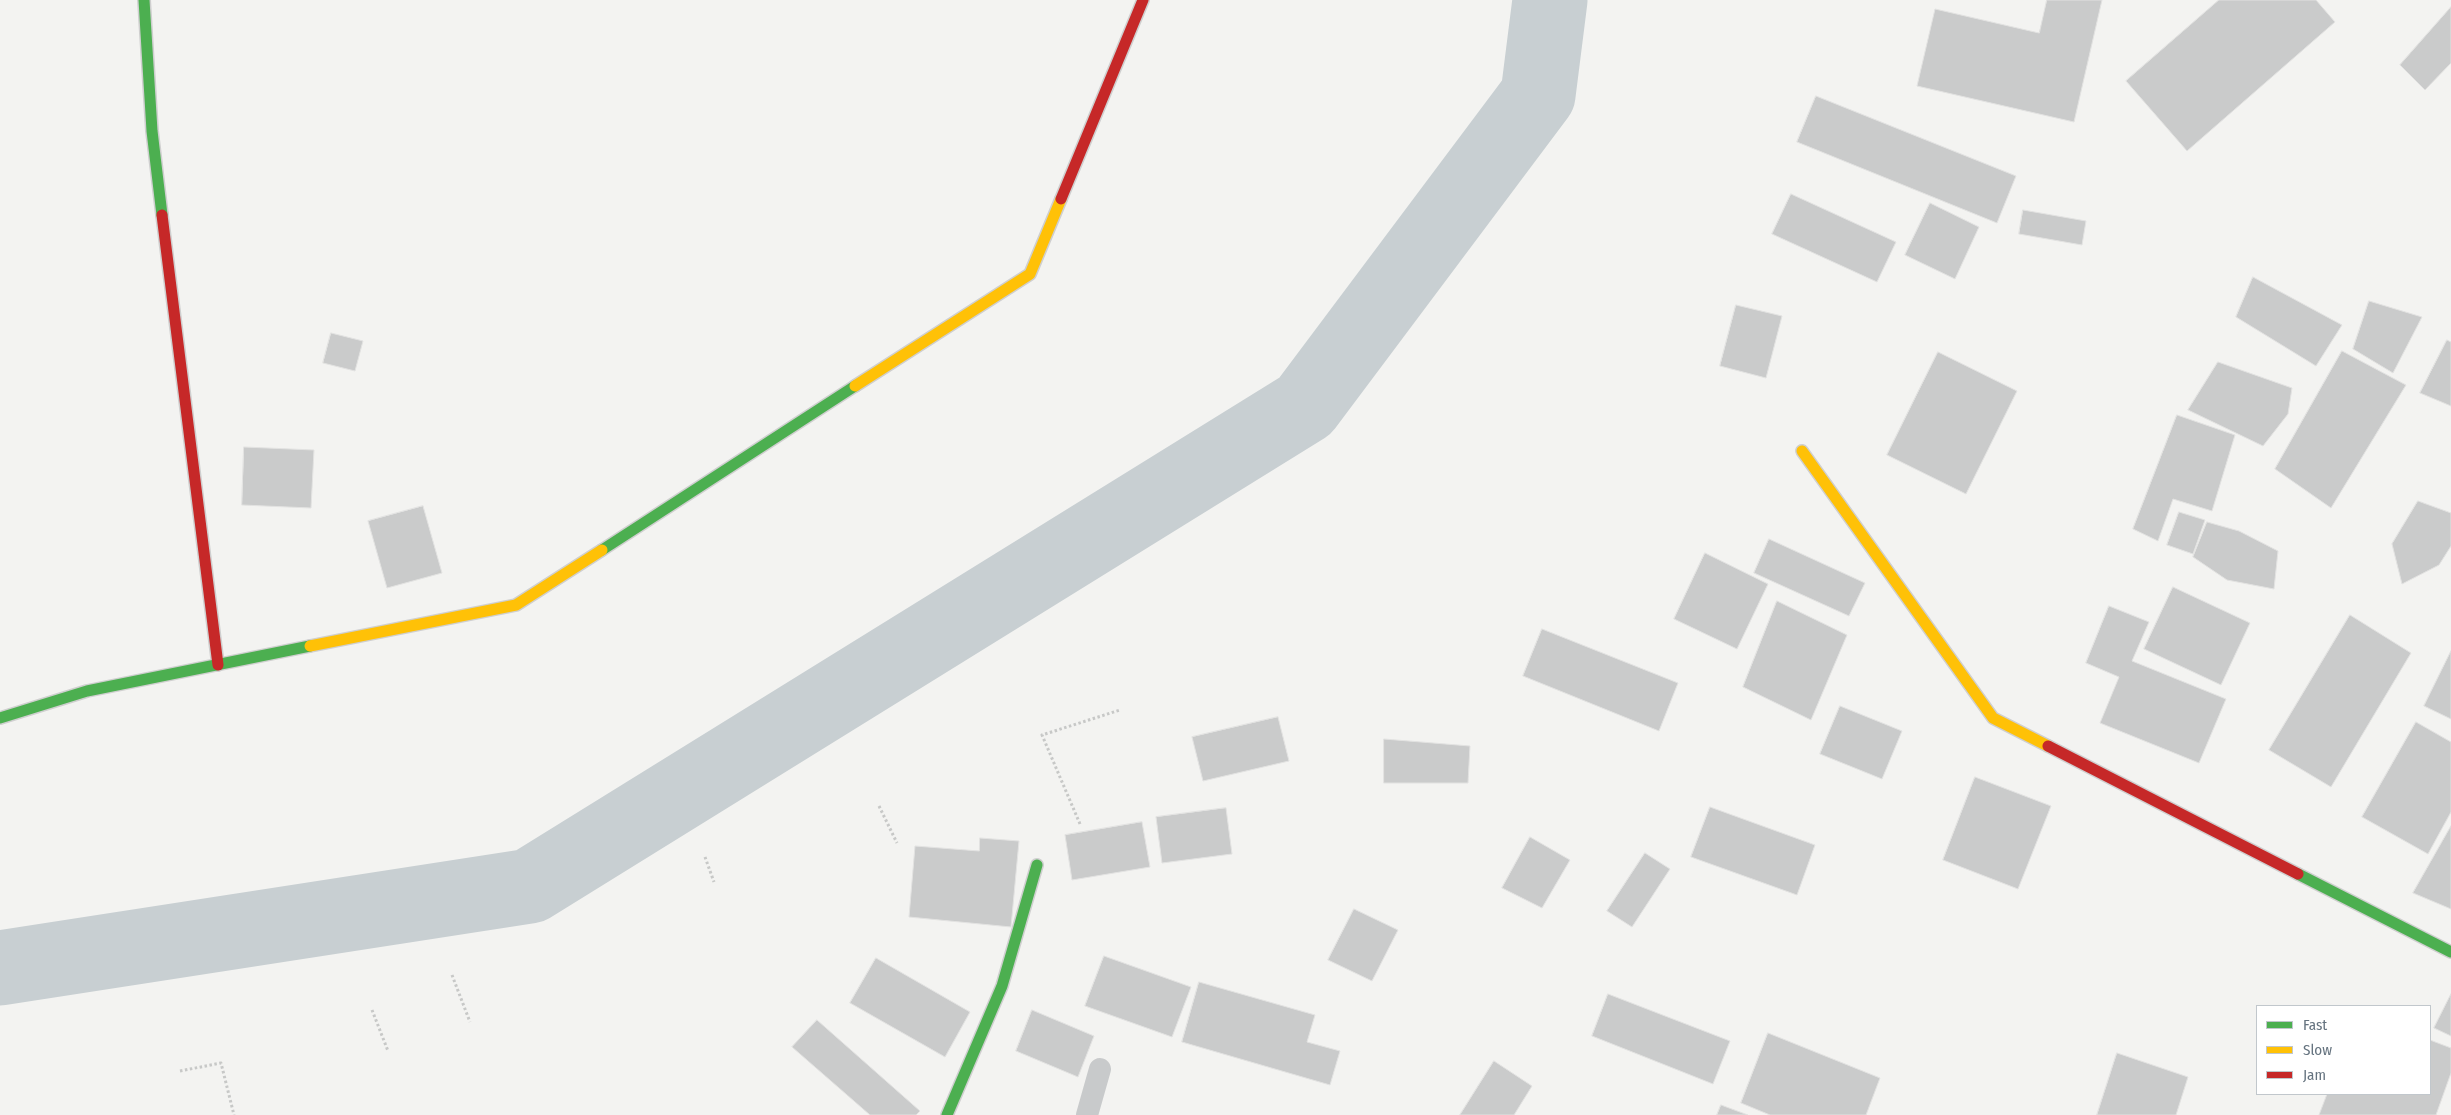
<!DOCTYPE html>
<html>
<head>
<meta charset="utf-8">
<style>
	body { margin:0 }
	#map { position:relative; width:2451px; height:1115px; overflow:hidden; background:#f3f3f1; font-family:"Fira Sans Condensed",sans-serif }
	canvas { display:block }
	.legend { position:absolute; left:2256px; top:1005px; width:175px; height:90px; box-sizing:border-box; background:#fff; border:1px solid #c1c7cc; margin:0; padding:6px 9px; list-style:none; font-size:15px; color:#65737f }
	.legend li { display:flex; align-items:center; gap:10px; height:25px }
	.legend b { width:25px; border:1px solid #c1c7cc }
</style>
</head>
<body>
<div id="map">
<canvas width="2451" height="1115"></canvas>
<ul class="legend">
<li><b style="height:6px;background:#4caf50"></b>Fast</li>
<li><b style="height:6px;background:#ffc107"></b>Slow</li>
<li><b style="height:6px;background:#c62828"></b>Jam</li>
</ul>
</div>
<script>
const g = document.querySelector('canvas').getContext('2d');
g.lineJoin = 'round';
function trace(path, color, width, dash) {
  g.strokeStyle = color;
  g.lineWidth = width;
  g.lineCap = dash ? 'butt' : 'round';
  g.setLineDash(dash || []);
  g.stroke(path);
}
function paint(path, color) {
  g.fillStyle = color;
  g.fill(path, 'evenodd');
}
const river = new Path2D(`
	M0,968L530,886L1305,406L1538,95L1550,0`);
const building = new Path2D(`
	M2047,0H2102L2074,122L1917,86L1935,9L2039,33Z
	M2219,0H2316L2335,22L2187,151L2126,81Z
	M2451,7V63L2425,90L2400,65Z
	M1816,96L2016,176L1997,223L1797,142Z
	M1791,194L1896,242L1877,282L1772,234Z
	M1930,203L1979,227L1955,279L1905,255Z
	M2023,210L2086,221L2082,245L2019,234Z
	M2253,277L2342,325L2316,366L2236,317Z
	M2369,301L2422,317L2393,373L2353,349Z
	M1736,305L1782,316L1766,378L1720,366Z
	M331,333L363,341L355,371L323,363Z
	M2447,340L2451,342V406L2420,393Z
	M2342,351L2406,385L2331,508L2275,469Z
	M1938,352L2017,391L1966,494L1887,455Z
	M2218,362L2292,388L2288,414L2263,446L2188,410Z
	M2177,415L2235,435L2212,511L2173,499L2158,541L2133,529Z
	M244,447L314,450L311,508L242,505Z
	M2418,501L2451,513V546L2439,565L2402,584L2392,544Z
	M423,506L442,573L387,588L368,521Z
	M2179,512L2205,520L2193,554L2167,545Z
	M2207,522L2239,531L2278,551L2274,589L2227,580L2193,557Z
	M1769,539L1865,583L1849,616L1754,573Z
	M1705,553L1768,584L1737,649L1674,619Z
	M2173,587L2250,623L2221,685L2144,649Z
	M1777,601L1847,635L1811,720L1743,687Z
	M2109,606L2149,622L2132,661L2226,699L2199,763L2100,723L2119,677L2086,663Z
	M2350,615L2411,653L2331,787L2269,750Z
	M1542,629L1678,683L1659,731L1523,676Z
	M2451,651V719L2424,706Z
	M1840,706L1902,731L1882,779L1820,754Z
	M1278,717L1289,761L1203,781L1192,737Z
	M2416,722L2451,742V812L2428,854L2362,817Z
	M1384,739L1470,746L1468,783H1384Z
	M1975,777L2051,806L2018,889L1943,860Z
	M1710,807L1815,845L1797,895L1691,857Z
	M1226,808L1232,854L1162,863L1156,817Z
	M1142,822L1150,867L1072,880L1065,835Z
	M2451,826V909L2413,893Z
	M1530,837L1570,860L1542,908L1502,888Z
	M980,838L1019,841L1011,927L909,917L915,846L979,851Z
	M1645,853L1670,869L1632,927L1607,911Z
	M1354,909L1398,930L1372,981L1328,960Z
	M1104,956L1191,987L1172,1037L1085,1006Z
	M876,958L970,1012L945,1057L850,1003Z
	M1199,982L1315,1015L1307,1042L1340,1051L1330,1085L1182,1042Z
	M1608,994L1730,1041L1713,1084L1592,1036Z
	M2451,994V1036L2434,1028Z
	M1032,1010L1094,1036L1078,1077L1016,1051Z
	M817,1020L920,1111L916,1115H870L792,1047Z
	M1768,1033L1880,1078L1866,1115H1770L1741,1103Z
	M2430,1040L2451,1048V1073L2436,1115H2319L2327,1094H2430Z
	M2117,1053L2188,1077L2176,1115H2097Z
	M1494,1061L1532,1086L1514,1115H1460Z
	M1721,1105L1748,1115H1717Z`);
const path = new Path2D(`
	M879,806L897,843
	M1080,824L1042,735L1120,710
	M705,857L714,882
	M452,975L470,1022
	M372,1010L388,1051
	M180,1071L221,1063L234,1115`);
const lane = new Path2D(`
	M1087,1115L1100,1069`);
const fast = new Path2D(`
	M144,0L152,131L162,215
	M602,550L855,386
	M0,718L87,691L310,646
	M2298,874L2451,952
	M947,1115L1002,986L1037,865`);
const slow = new Path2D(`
	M855,386L1030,274L1061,199
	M1802,451L1993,718L2048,746
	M310,646L516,605L602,550`);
const jam = new Path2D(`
	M1061,199L1143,0
	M162,215L218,665
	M2048,746L2298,874`);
trace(river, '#c8cfd2', 75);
paint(building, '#cacbcb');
trace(building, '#e2e2e1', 1);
trace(fast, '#cfcfcf', 14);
trace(slow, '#cfcfcf', 14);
trace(jam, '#cfcfcf', 14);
trace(path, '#c7c8c7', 3, [2.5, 2.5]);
trace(lane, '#c8cacb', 22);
trace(fast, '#4caf50', 11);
trace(slow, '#ffc107', 11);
trace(jam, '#c62828', 11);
</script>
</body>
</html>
